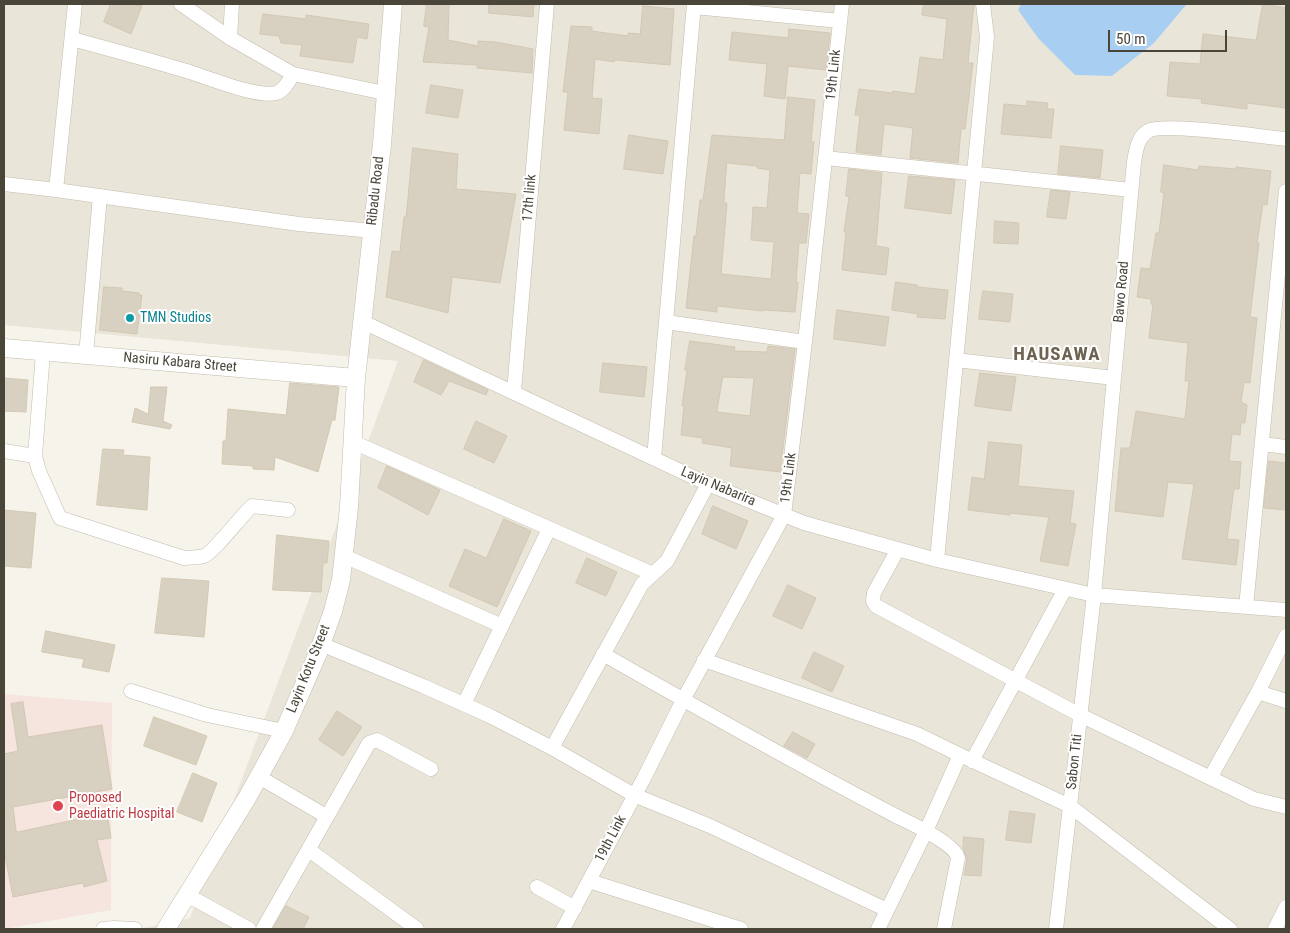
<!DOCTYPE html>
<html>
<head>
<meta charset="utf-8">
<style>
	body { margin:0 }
	#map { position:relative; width:1290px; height:933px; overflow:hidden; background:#f6f3eb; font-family:"Roboto Condensed",sans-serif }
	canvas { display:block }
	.frame { position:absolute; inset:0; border:5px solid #4a4539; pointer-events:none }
	.scale { position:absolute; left:1108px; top:30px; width:119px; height:22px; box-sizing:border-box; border:2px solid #4a4539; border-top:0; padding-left:6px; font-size:15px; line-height:18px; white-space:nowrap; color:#4a4539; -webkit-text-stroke:4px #fff; paint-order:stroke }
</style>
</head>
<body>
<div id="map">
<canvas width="1290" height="933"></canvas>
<div class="frame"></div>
<div class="scale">50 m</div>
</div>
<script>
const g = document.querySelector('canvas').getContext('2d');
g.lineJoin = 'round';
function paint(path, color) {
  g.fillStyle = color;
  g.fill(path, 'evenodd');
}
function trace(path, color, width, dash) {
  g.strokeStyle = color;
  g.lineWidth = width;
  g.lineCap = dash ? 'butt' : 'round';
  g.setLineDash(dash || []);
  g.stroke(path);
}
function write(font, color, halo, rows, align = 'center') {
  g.font = font + ' "Roboto Condensed",sans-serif';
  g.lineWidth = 4;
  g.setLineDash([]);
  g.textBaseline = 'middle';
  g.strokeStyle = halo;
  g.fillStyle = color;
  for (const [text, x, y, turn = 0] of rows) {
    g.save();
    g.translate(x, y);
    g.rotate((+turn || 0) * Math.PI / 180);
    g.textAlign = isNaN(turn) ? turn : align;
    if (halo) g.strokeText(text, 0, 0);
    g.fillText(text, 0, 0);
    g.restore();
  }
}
const residential = new Path2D(`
	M4,4H1021L1018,10L1075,75L1112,76L1154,43L1187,4H1286V929H139L190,918L398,361L4,325Z`);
const medical = new Path2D(`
	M4,694L112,703L111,910L4,929Z`);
const water = new Path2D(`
	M1021,4H1187L1154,43L1112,76L1075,75L1038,38L1018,10Z`);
const building = new Path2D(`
	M111,4H134L142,6L131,34L104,22Z
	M427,4H449L448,40L478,46V41L496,42L533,49L532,73L477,68V65L423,62L429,27L424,26Z
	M489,4H534L533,17L489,13Z
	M924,4H974L968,63H973L965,129H961L958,163L910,158L913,128L884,124L881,155L856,152L860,115H855L859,89L892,93L893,91L915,94L920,57L943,60L947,19L922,15Z
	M1263,4L1286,8V108L1247,103V109L1201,103L1202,99L1167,96L1170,62L1200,64L1203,34L1256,40Z
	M643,6L674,9L670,65L615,60L614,62L595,59L592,98L602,99L599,134L564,130L568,92H563L571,26L592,27V31L628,36V33L640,34Z
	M263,14L306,19V15L369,24L367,39L357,37L353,63L300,56L302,45L281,43L279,36L260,34Z
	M789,29L830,33L826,70L788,66L785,99L764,96L767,64L729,60L732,32L788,38Z
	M431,85L463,90L458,118L426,113Z
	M788,97L815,100L811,142H814L811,174L800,173L797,213L809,214L806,243H799L796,282H798L795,312L763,310V311L717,306V312L686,308L694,236H696L700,200H703L712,135L784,140ZM727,163L757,166V168L770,170L767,208L753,207L751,240L774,242L771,279L721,274L727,203H724Z
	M1027,101L1048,103L1047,109H1054L1051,138L1001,134L1004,104L1027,106Z
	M629,135L668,141L663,174L624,169Z
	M1061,146L1103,150L1100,178L1058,174Z
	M413,148L458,154L456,189L516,194L500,283L452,277L448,313L386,297L392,251L400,252L404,217L406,216Z
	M1164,165L1198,170L1199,166L1236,169V167L1271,171L1267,205L1263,204L1257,243H1259L1250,317L1257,318L1250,383L1244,382L1241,402L1247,405L1245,423H1241L1240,435L1232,434L1229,461L1241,462L1239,489H1234L1227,539L1239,540L1236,565L1182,559L1194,484L1168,482L1163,517L1115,511L1121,448H1130L1136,411L1185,419L1189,381H1185L1188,343L1149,338L1153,304H1151V299L1137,297L1141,268L1150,269L1156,233H1159L1164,193L1161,192Z
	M849,169L882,173L876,246L889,248L886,275L842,270L846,232H844L849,197L846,196Z
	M909,176L955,180L951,214L905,208Z
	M1051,190L1070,192L1066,219L1047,217Z
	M995,221L1019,223L1018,244L994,243Z
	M896,282L917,285V287L948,290L945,319L917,317L918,314L892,310Z
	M104,287L122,288V291L139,293V295H142L137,334L100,330Z
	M983,291L1013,294L1010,322L979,319Z
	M837,310L889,317L885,346L834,339Z
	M690,341L735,347L734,351L767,352L768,346L795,349L780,472L730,466L732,448L702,443L703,438L681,435L684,406H682L687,370H685ZM723,377L754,378L750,416L717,412Z
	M424,360L488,390L486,395L449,381L441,395L414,382Z
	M603,363L647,367L644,397L600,392Z
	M980,373L1016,377L1011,411L975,406Z
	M4,378L28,380L26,412L4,411Z
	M290,383L339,387L335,420H332L318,472L275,457L274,470L253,469V466L222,464L223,441H226L228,409L286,415Z
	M151,387H167L163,421L172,425L170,429L132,422L135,408L148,414Z
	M476,421L507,436L494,463L464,449Z
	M989,442L1022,445L1018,486L1074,491L1070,523L1076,524L1068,566L1040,561L1049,517L1010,513V515L968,510L972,477L984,479Z
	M103,449L124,450L123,455L150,457L147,510L97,505Z
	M1269,461L1286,463V510L1264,508Z
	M387,466L440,490L428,515L378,488Z
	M713,506L748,521L736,549L702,534Z
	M4,510L36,513L31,568L4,566Z
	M504,519L531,531L497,607L449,586L465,549L486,558Z
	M277,535L329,541L327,563H323L321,592L273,590Z
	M587,558L617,572L606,596L576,583Z
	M162,578L209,581L204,637L155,633Z
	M788,585L816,598L802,629L773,616Z
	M46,631L115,645L109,672L82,667L84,659L42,652Z
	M814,652L844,666L832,692L802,678Z
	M23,702L28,737L102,725L112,789L13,807L16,831L18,832L107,813L111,838L97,840L107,881L84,887L83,883L13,897L4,851V754L18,751L11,704Z
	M337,711L362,727L343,756L319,740Z
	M154,717L207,736L196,765L144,746Z
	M793,732L815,744L807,758L784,746Z
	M193,773L217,783L202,822L177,812Z
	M1010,811L1035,814L1031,843L1006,840Z
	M964,837L984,839L981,876L964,875L967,859L963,848Z
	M286,906L309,917L303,929H273Z`);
const minor = new Path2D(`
	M75,4L56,190L299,224L372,231
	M181,4L230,38L293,74L385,93
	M694,7L840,21
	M230,38L232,4
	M72,39C109,49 146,59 183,70C205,76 255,98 276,93C284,91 289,81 293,74
	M825,158L1131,190
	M4,184L56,190
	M363,322L708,484L804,523L937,560L1094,595L1286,610
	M666,322L805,342
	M43,352L35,456L39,471L60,518L184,558C190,557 199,558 204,556C214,552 241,516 252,506L288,510
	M86,355L100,196
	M956,360L1114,378
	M514,391L547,4
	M353,442L653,574
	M1262,444L1286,447
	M4,451L35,456
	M654,458L694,4
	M898,549L874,593L873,601L876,606L1080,715L1254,799L1286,807
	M344,556L502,626
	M937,560L987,37L983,4
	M1246,607L1286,191
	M321,644L423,686L490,716L552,748L634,795L710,826L887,910
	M603,654C701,710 800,766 900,818C913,824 956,845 958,858L944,929
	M704,660L917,734L960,755
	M131,691L207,715L284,731
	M1258,692L1286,636
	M464,704L549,529
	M552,748L642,584L667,561L708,484
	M972,761L1065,589
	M259,777L326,816
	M1210,778L1258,692L1286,701
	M309,850L417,929
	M589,881L741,929
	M537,887L575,908
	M187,895L249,929
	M103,929L114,928L135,929
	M263,929L369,743L377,740L431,769
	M563,929L644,778L683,700L784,515L805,342L842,4
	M878,929L926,831L960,755L1070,806L1230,929
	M1056,929L1094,595L1134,162C1136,151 1137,138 1148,131C1163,122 1263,137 1286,139
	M1275,929L1286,907`);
const tertiary = new Path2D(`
	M4,348L356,378
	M166,929L247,798L284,731L318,653L333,611L341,580L349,507L356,378L382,144L393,4`);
const markers = [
	[130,318,5,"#0f9aa8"],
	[58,806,6,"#e0444e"]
];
const streetNames = [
	["19th Link",834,75,-84],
	["Ribadu Road",376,191,-84],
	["17th link",530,198,-85],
	["Bawo Road",1122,292,-85],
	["Nasiru Kabara Street",180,363,5],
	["19th Link",789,478,-83],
	["Layin Nabarira",718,487,23],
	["Layin Kotu Street",309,669,-68],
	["Sabon Titi",1075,762,-84],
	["19th Link",611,839,-62]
];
const cultureNames = [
	["TMN Studios",140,318]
];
const healthNames = [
	["Proposed",69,798],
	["Paediatric Hospital",69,814]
];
const districtNames = [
	["HAUSAWA",1057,355]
];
paint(residential, '#eae5d9');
paint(medical, '#f6e4df');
paint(water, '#a8cff2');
paint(building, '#d8d0c0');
trace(building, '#d3c8b3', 1);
trace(minor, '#c2bcad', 15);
trace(tertiary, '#c2bcad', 19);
trace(minor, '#fff', 14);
trace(tertiary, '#fff', 18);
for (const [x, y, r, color] of markers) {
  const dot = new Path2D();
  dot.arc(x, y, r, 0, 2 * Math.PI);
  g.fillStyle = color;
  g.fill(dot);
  trace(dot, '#fff', 2);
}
write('14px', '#4a4539', '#fff', streetNames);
write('14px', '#0d838f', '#fff', cultureNames, 'left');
write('14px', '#be3a42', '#fff', healthNames, 'left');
g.letterSpacing = '1px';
write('bold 19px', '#6d6350', '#fff', districtNames);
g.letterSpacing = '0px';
</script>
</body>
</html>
